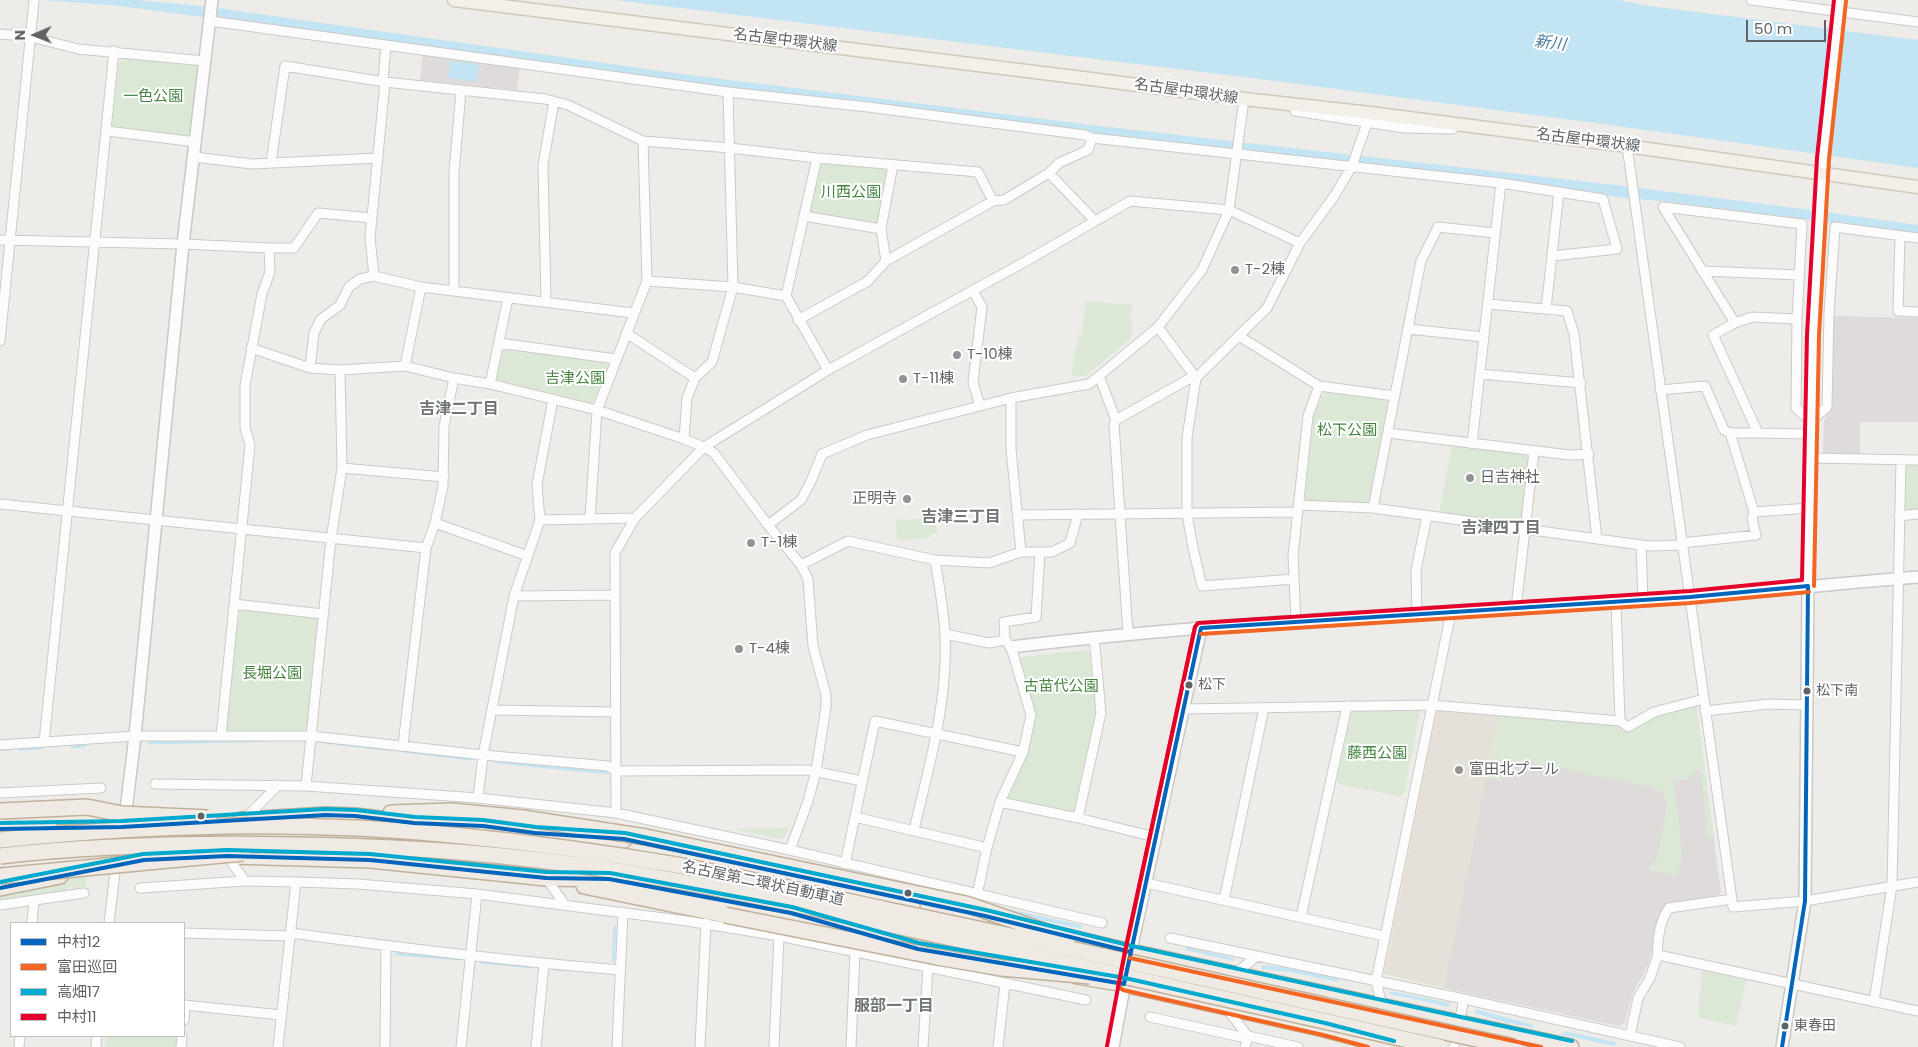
<!DOCTYPE html>
<html>
<head>
<meta charset="utf-8">
<style>
	body { margin:0 }
	#map { position:relative; width:1918px; height:1047px; overflow:hidden; background:#eeece9; font-family:Poppins,"Noto Sans JP",sans-serif }
	canvas { display:block }
	.legend { position:absolute; left:10px; top:922px; width:175px; height:115px; box-sizing:border-box; background:#fff; border:1px solid #bfc1c2; margin:0; padding:6px 9px; list-style:none; font-size:15px; color:#5f6366 }
	.legend li { display:flex; align-items:center; gap:10px; height:25px }
	.legend b { width:25px; border:1px solid #bfc1c2 }
	.north { position:absolute; left:10px; top:10px; width:50px; height:50px; -webkit-text-stroke:4px #fff; paint-order:stroke; rotate:269deg; font-size:14px; font-weight:700; line-height:20px; text-align:center; color:#5f6366 }
	.north::after { content:''; display:block; margin:auto; width:18px; height:22px; background:#5f6366; clip-path:polygon(50% 0,100% 100%,50% 72%,0 100%) }
	.scale { position:absolute; left:1746px; top:20px; width:80px; height:22px; box-sizing:border-box; border:2px solid #5f6366; border-top:0; padding-left:6px; font-size:15px; line-height:18px; white-space:nowrap; color:#5f6366; -webkit-text-stroke:4px #fff; paint-order:stroke }
</style>
</head>
<body>
<div id="map">
<canvas width="1918" height="1047"></canvas>
<ul class="legend">
<li><b style="height:6px;background:#0065bd"></b>中村12</li>
<li><b style="height:6px;background:#f26522"></b>富田巡回</li>
<li><b style="height:6px;background:#00a9ce"></b>高畑17</li>
<li><b style="height:6px;background:#e4002b"></b>中村11</li>
</ul>
<div class="north">N</div>
<div class="scale">50 m</div>
</div>
<script>
const g = document.querySelector('canvas').getContext('2d');
g.lineJoin = 'round';
function paint(path, color) {
  g.fillStyle = color;
  g.fill(path, 'evenodd');
}
function trace(path, color, width, dash) {
  g.strokeStyle = color;
  g.lineWidth = width;
  g.lineCap = dash ? 'butt' : 'round';
  g.setLineDash(dash || []);
  g.stroke(path);
}
function write(font, color, halo, rows, align = 'center') {
  g.font = font + ' Poppins,"Noto Sans JP",sans-serif';
  g.lineWidth = 4;
  g.setLineDash([]);
  g.textBaseline = 'middle';
  g.strokeStyle = halo;
  g.fillStyle = color;
  for (const [text, x, y, turn = 0] of rows) {
    g.save();
    g.translate(x, y);
    g.rotate((+turn || 0) * Math.PI / 180);
    g.textAlign = isNaN(turn) ? turn : align;
    if (halo) g.strokeText(text, 0, 0);
    g.fillText(text, 0, 0);
    g.restore();
  }
}
const commercial = new Path2D(`
	M1440,708L1499,714L1444,988L1384,974L1436,713Z`);
const industrial = new Path2D(`
	M423,53L520,66L517,90L420,80Z
	M1833,316L1918,318V422H1860V455L1823,454L1824,421L1830,410Z
	M1696,704L1721,892L1718,897L1661,914L1649,963L1644,974L1637,984L1632,995L1625,1023L1618,1026L1444,988L1499,714L1618,724L1626,731L1654,716Z`);
const green = new Path2D(`
	M126,58L194,64L197,68L190,135L185,137L115,129L112,126L119,63Z
	M824,163L884,169L887,173L878,222L874,225L813,215L811,210L820,167Z
	M1086,301L1132,305L1130,322H1133L1131,338L1087,375L1074,377L1072,374L1078,335H1082Z
	M507,349L604,362L608,367L594,401L590,403L499,381L496,377L503,351Z
	M1325,392L1385,400L1389,405L1371,500L1366,504L1307,502L1305,498L1314,412Z
	M1452,446L1524,454L1528,458L1521,522L1517,524L1439,514Z
	M1909,464L1918,465V509H1908L1905,507V468Z
	M934,518L938,533L930,534V538L897,540L896,520Z
	M242,609L316,616L318,620L307,727L303,731H229L226,727L239,611Z
	M1086,650L1089,652L1096,712L1074,810L1069,813L1010,800L1008,796L1028,754L1036,715L1019,661L1022,657Z
	M1696,704L1714,837L1708,838L1700,771H1696L1686,780H1674L1681,845H1683L1678,875L1659,873L1648,869L1657,860L1667,806L1662,793L1655,788L1531,762C1516,761 1506,765 1500,780L1486,778L1499,714L1618,724L1626,731L1654,716Z
	M1418,709L1420,712L1404,794L1399,796L1339,784L1337,780L1351,715L1354,711Z
	M789,828L784,838L779,839L734,829Z
	M0,870L88,872L85,889L73,890L72,887L67,888V892L0,900Z
	M1702,970L1746,980L1736,1026L1698,1017Z
	M106,1036H177L176,1047H105Z`);
const water = new Path2D(`
	M42,0H137L210,7L682,74L1100,126L1624,186L1803,209L1918,225V234L1662,201L1625,198L1501,181L1099,135L560,66L121,6Z
	M615,0H1618L1649,6L1918,40V168L1595,123L1275,81Z
	M450,61L479,64L477,82L448,78Z
	M998,907L1082,925L1081,929L997,910Z
	M1186,947L1234,958V961L1186,950Z
	M1262,965L1291,968L1338,978L1337,982L1291,972L1261,969Z
	M1391,991L1450,1003L1449,1007L1390,994Z
	M1475,1009L1534,1025L1533,1028L1504,1022L1475,1013Z
	M1564,1031L1616,1042L1615,1046L1562,1035Z`);
const stream = new Path2D(`
	M324,742L392,750
	M150,743L276,740
	M72,747L84,746
	M19,749L42,748
	M0,750L10,749
	M403,751L470,759
	M498,762L606,773
	M396,954L460,959
	M613,961L615,926
	M481,962L532,967
	M553,969L574,970`);
const street = new Path2D(`
	M1751,0L1918,22
	M210,21L728,92L868,107L1085,135L1092,138
	M0,34L31,37L78,49L205,61
	M383,81L386,45
	M1295,111L1404,128L1453,129
	M107,131L196,142
	M1627,146L1733,907L1805,901L1918,882
	M194,157L252,164L378,158
	M817,158L786,296L828,370
	M271,163L285,66L385,82L545,99L568,105L643,141L730,148L817,158L978,172L993,201
	M1049,173L1095,221
	M1663,207L1802,224L1797,319L1796,408L1811,421L1827,407L1829,313L1835,227L1918,238
	M1663,207L1735,323
	M804,216L881,229
	M1900,236L1898,311L1918,312
	M0,240L183,244L269,248L270,272L262,294L245,385V428L250,445L221,736
	M269,248H294L318,213L372,218
	M886,261L881,229L893,165
	M1702,271L1799,275
	M374,276L370,238L385,82
	M647,281L733,287L786,296
	M454,291V172L461,91
	M973,291L982,307L973,382L980,406
	M546,302L543,165L554,101
	M1488,304L1567,311L1574,334L1597,539
	M1546,309L1559,192
	M1797,319L1752,317L1735,323L1713,335L1758,433L1810,434
	M798,320L868,281L886,261L993,201L1004,200L1049,173L1059,163L1088,150L1092,138L1501,183L1603,199L1617,249L1552,256
	M1158,327L1196,378L1187,438V514L1193,548L1202,586L1294,579
	M1408,329L1484,337
	M626,333L695,378
	M1239,336L1319,386
	M0,341L34,1
	M499,343L616,359
	M251,348L310,368L340,370L405,366L454,378L490,384L597,410L684,439L704,447L714,453L768,525L801,565L808,579L813,646L826,695V707L816,771L808,801L790,850
	M405,366L421,287
	M310,368L314,333L321,319L340,305L349,287L360,279L374,276L421,287L633,313
	M1480,374L1581,383
	M1099,376L1116,420L1194,376
	M1196,378L1267,308L1300,243L1335,195L1352,166L1367,123
	M490,384L508,298
	M1660,390L1705,386L1724,430L1730,433
	M1116,420L1114,424L1128,634
	M1388,433L1570,455L1589,454
	M1758,433H1730L1754,512L1809,508
	M684,439L687,398L695,378L712,362L733,287L728,92
	M1472,444L1501,183
	M1810,458L1918,460
	M342,468L444,477
	M0,504L426,548
	M1299,505L1373,508L1641,545L1643,600
	M1373,508L1421,261L1438,227L1495,233
	M1018,515L1298,512
	M1899,516L1918,514
	M590,519L635,518
	M540,520L590,519L597,410L647,281L643,141
	M435,523L528,556
	M768,525L801,500L811,481L822,454L867,435L980,406L1011,398L1089,384L1099,376L1158,327L1202,270L1229,210L1244,99
	M1682,543L1756,535L1752,519L1754,512
	M1641,545L1652,546L1682,545
	M1040,552H1052L1070,543L1078,514
	M935,560L989,563L1021,552
	M801,565L848,541L935,560C939,585 944,610 945,636C948,702 929,766 914,830
	M514,596L615,595
	M234,604L323,614
	M1516,608L1534,451
	M1417,614L1416,570L1427,516
	M1296,622L1293,556L1308,416L1319,386L1395,396
	M945,634L989,643L1005,640
	M1183,709L1432,705L1620,721L1616,602
	M492,710L616,712
	M1705,711L1769,704L1807,705
	M1620,721L1628,727L1654,712L1704,699
	M44,742L114,51
	M0,745L135,736H311L483,755L608,766L616,771L808,770L862,781
	M403,745L426,548L435,523L443,486L444,426L454,378
	M155,784L306,786L478,798L616,813L790,850L1102,923
	M306,786L331,539L342,468L340,370
	M0,793L101,788
	M478,798L483,755L514,596L540,520L537,485L553,399
	M1000,802L1078,818L1155,837
	M616,813L615,553L635,518L704,447L828,370L1028,260L1130,201L1229,210L1300,243
	M855,817L987,848
	M1078,818L1101,713L1094,637
	M245,819L278,785
	M227,856L245,881
	M845,864L875,721L1023,752
	M546,878L565,905
	M1146,883L1384,936
	M140,888L245,881L296,882L358,884L477,894L687,921L779,936L1086,1000
	M977,895L987,848L1000,802L1023,752L1031,715L1011,647L1005,640L1004,622L1036,617L1040,552H1021L1011,449V398
	M1224,900L1264,708
	M0,905L84,893
	M1301,917L1347,706
	M32,923L34,900
	M109,923L116,864
	M184,933L290,936
	M291,933C400,948 510,961 620,970
	M1170,938L1464,999L1680,1047
	M1658,955C1656,942 1661,918 1669,908L1732,899
	M1235,974L1257,956
	M1874,1002L1892,886L1901,460
	M184,1005L281,1015
	M1382,1006L1376,981L1451,612
	M1226,1008L1248,1036L1245,1047
	M1150,1017L1241,1037L1248,1036L1298,1047
	M184,1020L185,1005
	M1630,1036L1638,998L1650,978L1658,955L1918,1011
	M19,1047L20,1036
	M96,1047L97,1036
	M181,1047L182,1036
	M278,1047L296,882
	M385,1047L386,946
	M461,1047L477,894
	M536,1047L544,964
	M617,1047L623,912
	M700,1047L706,923
	M774,1047L779,936
	M851,1047L855,952
	M923,1047L928,967
	M998,1047L1005,984
	M1454,1047L1464,999`);
const secondary = new Path2D(`
	M1011,647C1235,620 1461,612 1686,597C1763,592 1841,583 1918,577
	M116,864L127,802L135,736L183,244L212,0
	M1129,959L1201,628
	M1113,1047L1126,977
	M1782,1047L1805,901L1808,586L1813,335L1823,158L1840,0`);
const primary = new Path2D(`
	M454,0L1091,79L1244,99L1370,113L1627,146L1918,187`);
const highway = new Path2D(`
	M391,813L452,811L523,818
	M0,819L108,814
	M241,820L325,815L355,816L414,823L483,826L535,833L624,840
	M0,829L51,830
	M231,856L370,860L546,878L609,879L791,913L895,943
	M584,886L725,915
	M0,888L60,876
	M928,904L984,916
	M1054,934L1131,952L1571,1047
	M1077,976L1124,984L1324,1029L1392,1047`);
const highwayBridge = new Path2D(`
	M0,811L87,807L122,814L208,818
	M523,818L646,837L966,904L1067,939
	M0,840C153,824 310,820 462,836C534,843 606,853 677,865C747,878 818,895 888,910C1097,953 1305,1002 1514,1047
	M0,856C97,845 195,843 293,845C369,846 444,849 520,858C651,872 781,901 910,929C1087,967 1263,1008 1440,1047
	M0,876L243,853
	M725,915L937,957L1002,968L1090,976`);
const bus1 = new Path2D(`
	M1201,628L1690,597L1808,586
	M0,829L122,827L325,815L355,816L414,823L483,826L535,833L624,839L985,916L1131,952
	M0,888L144,860L227,856L370,860L546,878L609,879L791,913L918,949L1124,984L1201,628
	M1782,1047L1805,901L1808,586`);
const bus2 = new Path2D(`
	M1814,586L1819,335L1829,159L1846,1
	M1195,627L1118,986L1123,990L1323,1035L1368,1047
	M1201,634L1690,603L1809,592
	M1130,958L1541,1047`);
const bus3 = new Path2D(`
	M0,823L122,821L325,809L356,810L415,817L483,820L536,827L625,833L986,910L1132,946L1572,1041
	M0,882L143,854L227,850L370,854L546,872L610,873L792,907L919,943L1125,978L1325,1023L1394,1041`);
const bus4 = new Path2D(`
	M1107,1046L1125,951L1195,627L1198,623L1690,591L1802,580L1807,335L1817,158L1834,0`);
const markers = [
	[1235,270,5,"#919394"],
	[957,355,5,"#919394"],
	[903,379,5,"#919394"],
	[1470,478,5,"#919394"],
	[907,499,5,"#919394"],
	[751,543,5,"#919394"],
	[739,649,5,"#919394"],
	[1189,685,4.5,"#5f6366"],
	[1807,691,4.5,"#5f6366"],
	[1459,770,5,"#919394"],
	[201,816,4.5,"#5f6366"],
	[908,893,4.5,"#5f6366"],
	[1785,1026,4.5,"#5f6366"]
];
const busNames = [
	["松下",1198,685],
	["松下南",1816,691],
	["東春田",1794,1026]
];
const streetNames = [
	["名古屋中環状線",785,41,7],
	["名古屋中環状線",1186,92,8],
	["名古屋中環状線",1588,141,7],
	["名古屋第二環状自動車道",763,884,12]
];
const parkNames = [
	["一色公園",153,97],
	["川西公園",851,193],
	["吉津公園",575,379],
	["松下公園",1347,431],
	["長堀公園",272,674],
	["古苗代公園",1061,687],
	["藤西公園",1377,754]
];
const poiNames = [
	["T-2棟",1245,270],
	["T-10棟",967,355],
	["T-11棟",913,379],
	["日吉神社",1480,478],
	["正明寺",897,499,"right"],
	["T-1棟",761,543],
	["T-4棟",749,649],
	["富田北プール",1469,770]
];
const waterNames = [
	["新川",1550,44,7]
];
const neighbourhoodNames = [
	["吉津二丁目",459,410],
	["吉津三丁目",961,518],
	["吉津四丁目",1501,529],
	["服部一丁目",894,1007]
];
paint(commercial, '#e6e1d8');
paint(industrial, '#dedbda');
paint(green, '#dbe8d6');
paint(water, '#c3e4f2');
trace(stream, '#c3e4f2', 3);
trace(street, '#cbcac9', 11);
trace(secondary, '#c8c9c8', 14);
trace(primary, '#d3c9ba', 15);
trace(highway, '#c2b19a', 18);
trace(street, '#fcfcfc', 9);
trace(secondary, '#fcfcfc', 11);
trace(primary, '#f3f0ea', 12);
trace(highway, '#efeae3', 15);
trace(highwayBridge, '#c2b19a', 18, []);
trace(highwayBridge, '#efeae3', 15);
trace(bus1, '#0065bd', 4);
trace(bus2, '#f26522', 4);
trace(bus3, '#00a9ce', 4);
trace(bus4, '#e4002b', 4);
for (const [x, y, r, color] of markers) {
  const dot = new Path2D();
  dot.arc(x, y, r, 0, 2 * Math.PI);
  g.fillStyle = color;
  g.fill(dot);
  trace(dot, '#fff', 2);
}
write('14px', '#5f6366', '#fff', busNames, 'left');
write('15px', '#5f6366', '#fff', streetNames);
write('15px', '#468440', '#fff', parkNames);
write('15px', '#5f6366', '#fff', poiNames, 'left');
write('italic 16px', '#477897', '#fff', waterNames);
write('bold 16px', '#707578', '#fff', neighbourhoodNames);
</script>
</body>
</html>
